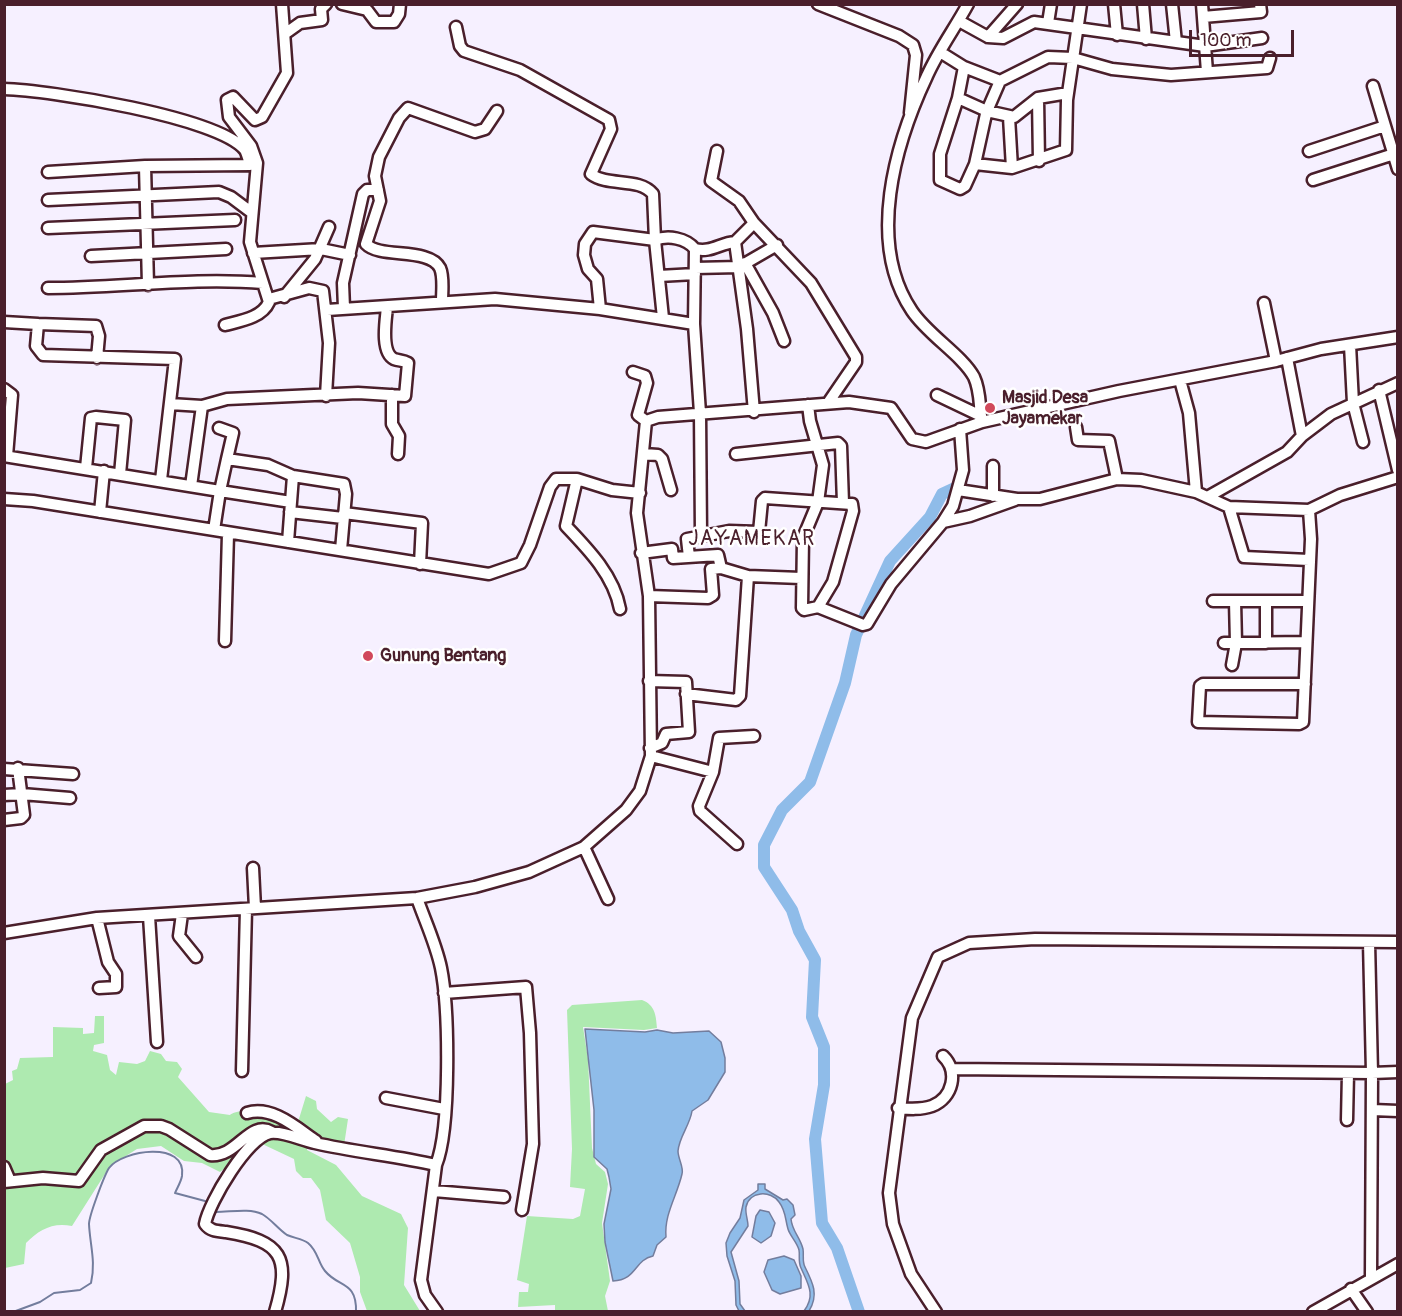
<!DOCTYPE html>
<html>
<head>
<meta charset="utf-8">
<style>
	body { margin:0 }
	#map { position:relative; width:1402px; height:1316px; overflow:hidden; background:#f6f0ff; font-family:Pangolin,sans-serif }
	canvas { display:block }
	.frame { position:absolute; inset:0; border:6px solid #4a1f2b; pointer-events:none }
	.scale { position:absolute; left:1189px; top:30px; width:105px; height:27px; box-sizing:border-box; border:3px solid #4a1f2b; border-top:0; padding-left:8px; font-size:18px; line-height:21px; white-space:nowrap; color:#4a1f2b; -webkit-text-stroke:4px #fff; paint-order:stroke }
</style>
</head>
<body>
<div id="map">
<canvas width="1402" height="1316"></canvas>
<div class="frame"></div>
<div class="scale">100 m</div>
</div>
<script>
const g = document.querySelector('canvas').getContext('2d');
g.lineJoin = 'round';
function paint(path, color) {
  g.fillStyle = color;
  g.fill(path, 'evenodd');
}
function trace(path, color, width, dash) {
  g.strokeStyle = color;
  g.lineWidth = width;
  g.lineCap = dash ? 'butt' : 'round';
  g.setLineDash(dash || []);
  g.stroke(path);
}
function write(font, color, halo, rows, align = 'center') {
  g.font = font + ' Pangolin,sans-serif';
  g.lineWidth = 5;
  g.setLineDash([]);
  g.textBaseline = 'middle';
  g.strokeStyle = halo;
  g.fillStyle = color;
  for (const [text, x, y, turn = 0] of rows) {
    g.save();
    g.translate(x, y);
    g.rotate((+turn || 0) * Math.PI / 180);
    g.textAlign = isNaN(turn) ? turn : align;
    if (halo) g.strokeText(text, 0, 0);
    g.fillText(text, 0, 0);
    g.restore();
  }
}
const green = new Path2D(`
	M642,1000C655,1005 656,1015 657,1028L644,1030L583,1027L588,1059L592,1148L596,1164L605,1172L608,1184L602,1223L610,1281L605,1296L608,1311H555V1305L518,1307L519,1292H528L529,1284L517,1280L527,1216L573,1219L580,1216L585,1189L570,1187L572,1149L567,1010L572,1005Z
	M95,1016H104V1043L94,1045L93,1051L107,1055L110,1070L116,1075L119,1062L137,1064L145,1061L150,1051L161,1054L166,1061L177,1062L182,1069L178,1077L209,1112L230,1115C235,1110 264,1108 272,1110C280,1112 290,1118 298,1122L306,1096L316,1101L317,1109L331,1122L338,1117L348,1119L343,1152L308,1145L307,1150L336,1165L362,1196L401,1214L408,1228L404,1285L420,1311H367L360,1292V1277L350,1243L326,1220L320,1190L311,1178H303L296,1171L294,1159L258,1142L220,1172L202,1163L184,1161L161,1146L137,1149L110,1166L72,1226C52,1222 39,1230 26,1243L24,1264L5,1268V1084L13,1080L12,1071L17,1069L20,1058L53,1057V1027L83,1028V1034L94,1033Z`);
const water = new Path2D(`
	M585,1029L645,1032L657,1030L673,1033L709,1031L721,1042L725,1058V1072L708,1100L692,1111C690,1125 679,1137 678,1151C678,1159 684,1167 682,1174C677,1196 664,1214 666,1237L657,1245L653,1256C634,1260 637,1280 613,1281L605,1242L604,1224L611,1189L609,1177L607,1169L594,1157V1110Z
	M758,1184H765V1189L783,1200L787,1199L793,1205L795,1215L791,1219C792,1231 800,1237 803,1249C804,1255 802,1262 805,1267C813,1283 819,1295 809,1311H804C816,1295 808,1284 801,1268C798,1262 800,1256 799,1250C797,1242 790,1236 788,1229C785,1219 786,1211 779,1202C771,1190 749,1191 746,1207C745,1213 748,1220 748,1226L731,1252L739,1281L740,1304L745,1311H739L736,1305L735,1281L727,1256L726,1243L730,1233L740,1218L744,1200L758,1190Z
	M760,1210L769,1212L775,1223L771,1236L761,1243L752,1237L756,1216Z
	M784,1256L794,1260L801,1276V1288L780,1294L772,1290L764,1272L768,1260Z`);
const stream = new Path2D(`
	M213,1209L216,1212C231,1212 249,1208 262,1214C271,1219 278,1229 287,1235C294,1238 303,1239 308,1243C318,1251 318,1263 325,1271C339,1288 357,1281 356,1312
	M13,1312L40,1302L54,1293L80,1290L91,1283C96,1262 90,1245 89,1224C89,1216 104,1176 109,1168C122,1150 187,1140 182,1176C181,1182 177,1188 175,1193L205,1201L209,1205`);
const river = new Path2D(`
	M859,1312L837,1248L822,1223L815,1139L824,1085V1047L812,1017L815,960L799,931L792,910L764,867V845L782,810L810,782L845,683L856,635L890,561L930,517L942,494L955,488`);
const minor = new Path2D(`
	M342,4L367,10L376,22H394L399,14L400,4
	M818,4L899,36L913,45L916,55L910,113
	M968,4C955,28 938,51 927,76C895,144 866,243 912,311C928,335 962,355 974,377C981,392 979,407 982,422
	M1114,4L1117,35
	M1143,4L1146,39
	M1172,4L1176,42
	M1202,4L1207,72
	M1203,17L1261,12L1260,4
	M959,21L988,37L1003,38L1034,22L1205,46L1262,38
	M1048,23L1051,4
	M456,27L460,46L464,51L520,70L609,120L611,129L591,174C608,187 639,177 653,194L655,240L593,232L585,244L584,255L588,269L597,279L600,309
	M286,33L300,23L322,20L321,9L326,4
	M988,37L1017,4
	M940,52L964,67
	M1373,86L1385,126
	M4,89C48,90 219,117 245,150C247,153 248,159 250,163
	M1068,93L1038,98L1014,117L987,111L958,98L940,154V180L960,189L965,186L975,164L986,114L987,111L1000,81L1048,57L1073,58L1112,69L1171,75L1267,68L1270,58
	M958,98L964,67L1000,81
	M1038,98L1039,161
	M1009,117L1012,168
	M717,151L711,181L739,201L754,223L735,242
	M1309,151L1385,126L1398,169
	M975,164L1012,168L1066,150L1067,100L1081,4
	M145,166L148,285
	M48,172L145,166L250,165
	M1313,180L1394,154
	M48,200L219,192L231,197L251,212
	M754,223L811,283L856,357V362L828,403
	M48,228L235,220
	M253,253L321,249L350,255
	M91,256L226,249
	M745,263L773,313L784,341
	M695,268L739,267L777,245
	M659,276L695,274
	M48,288C119,288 192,277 263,283
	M284,297L315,259L329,227
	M269,299L309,288L323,291L329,343L326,396
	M442,301C442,291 444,277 440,268C429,247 380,259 366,244L380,201L375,176L379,157L399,118L408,108L475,132L485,129L497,111
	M1264,303L1276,361
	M344,308L343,283L363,194L367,190H378
	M327,310L495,299L600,309L694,324L700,413L701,535
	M663,318L655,240C668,235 686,238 695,249
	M4,322L38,324L36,346L43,355L175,359L161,480
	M38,324L96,326L99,336L97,358
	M694,324L695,249C711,253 720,243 735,242L747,329L754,412
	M225,325C240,321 262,318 269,302L250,242L257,163L251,146L229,117L227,100L233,97L255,120L262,117L287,73L282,4
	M1350,345L1353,403L1363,442
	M1287,358L1302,436
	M633,372L645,376L647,383L638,415L646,421
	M1180,380L1189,413L1196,492
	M4,389L12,395L7,456
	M1379,390L1398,470
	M392,395V424L399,436L398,454
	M937,395L981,416
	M170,404L202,406L227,399L358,393L405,396L408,363C403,360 399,361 394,359C380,352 386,319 387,307
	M808,405L810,421L823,465L818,502L803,538L802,608L804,610L818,607L863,625L867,624L891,584L943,522L953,506L963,470L960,429
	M646,421L658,417L849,402L891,408L912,439L926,442L982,422L1119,391L1276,361L1321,349L1398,337
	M1076,427L1078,440L1109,441L1117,479
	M219,428L233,433L227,459
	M644,454L658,455L662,459L671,490
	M736,454L838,443L841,446L843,503
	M4,456L220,491L214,530
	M993,466V496
	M86,468L91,418L96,417L125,420L120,474
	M577,479L566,526C589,550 614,576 620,609
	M191,486L202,406
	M958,490L1017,499H1040L1117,479L1141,480L1196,492L1229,507L1309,510L1340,495L1398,477
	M1209,496L1287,452L1302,436L1331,414L1398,383
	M4,499L33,501L489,574L521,563L530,545L550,487L556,479H577L612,490L640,493
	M291,502L293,476
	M1229,507L1244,557L1309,560
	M100,512L104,471
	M290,512L343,518
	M344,513L422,523L420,564
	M943,522L970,516L1015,500
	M288,542L291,502L220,491L227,459L268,465L293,476L344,484L346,494L341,550
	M641,553L672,549L673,558L718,555L721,568L748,576L801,578
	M689,557L687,539L729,531L759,532L762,501L765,498L852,504L853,511L833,582L818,607
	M649,596L708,598L713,595L711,569L721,568
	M1213,601H1307
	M1266,601V643
	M225,641L228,534
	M1224,643L1306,642
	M1232,665L1236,643L1235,601
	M649,681L686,682L689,732L666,734L662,743L650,748
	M1305,684H1203L1200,686L1198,722L1299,724L1303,722L1311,539L1309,510
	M686,694L736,700L740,696L748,576
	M651,756L713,772L699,806L700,811L737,844
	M4,769L73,774
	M713,772L719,738L754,736
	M4,795L22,794L70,798
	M4,820L21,818L24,815L18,768
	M584,847L608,899
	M253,868L255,908
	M417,898C425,921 436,944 441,968C449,1008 451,1128 436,1165L421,1280L425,1295L437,1312
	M182,914L179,936L196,957
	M149,916L157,1042
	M97,918L108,962L116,974V987L99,988
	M4,933L97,918L417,898L475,887L529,872L584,847L626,810L640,791L651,756L649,596L637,513L646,421
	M444,993L526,987L530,1033L533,1144L522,1210
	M952,1069L1372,1073L1369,942
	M242,1071L246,909
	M386,1098L444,1109
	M898,1108C909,1109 921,1110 932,1106C953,1098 959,1071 943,1056
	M1373,1110L1398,1111
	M247,1113C272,1105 297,1128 316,1141
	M1347,1120L1348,1073
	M4,1167L10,1181
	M4,1182L43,1178L79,1181L101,1150L144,1126H161L169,1129L210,1155C237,1158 249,1119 272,1132
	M434,1191L504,1197
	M1371,1277L1372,1073L1398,1072
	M1351,1289L1367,1312
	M275,1312C291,1257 282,1241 226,1232C217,1231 210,1231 205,1224C209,1202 248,1137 270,1133C283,1131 301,1140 315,1143C355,1152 396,1156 436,1165
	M936,1312L911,1274L893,1224L889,1193L912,1018L938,957L969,943L1035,939L1398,942
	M1313,1312L1398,1264`);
const markers = [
	[990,408,6,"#d1495b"],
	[368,656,6,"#d1495b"]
];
const poiNames = [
	["Masjid Desa",1002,398],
	["Jayamekar",1002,419],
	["Gunung Bentang",380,656]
];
const quarterNames = [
	["JAYAMEKAR",752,540]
];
paint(green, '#aeeab0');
paint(water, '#8fbce9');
trace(water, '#737d9d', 1.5);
trace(stream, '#737d9d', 2);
trace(river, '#8fbce9', 12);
trace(minor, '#4a1f2b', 15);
trace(minor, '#fff', 10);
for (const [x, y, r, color] of markers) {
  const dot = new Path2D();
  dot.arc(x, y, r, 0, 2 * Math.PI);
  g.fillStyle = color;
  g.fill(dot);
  trace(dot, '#fff', 2);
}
write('bold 18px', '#4a1f2b', '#fff', poiNames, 'left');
g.letterSpacing = '1.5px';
write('21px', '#4a1f2b', '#fff', quarterNames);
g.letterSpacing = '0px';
</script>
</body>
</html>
